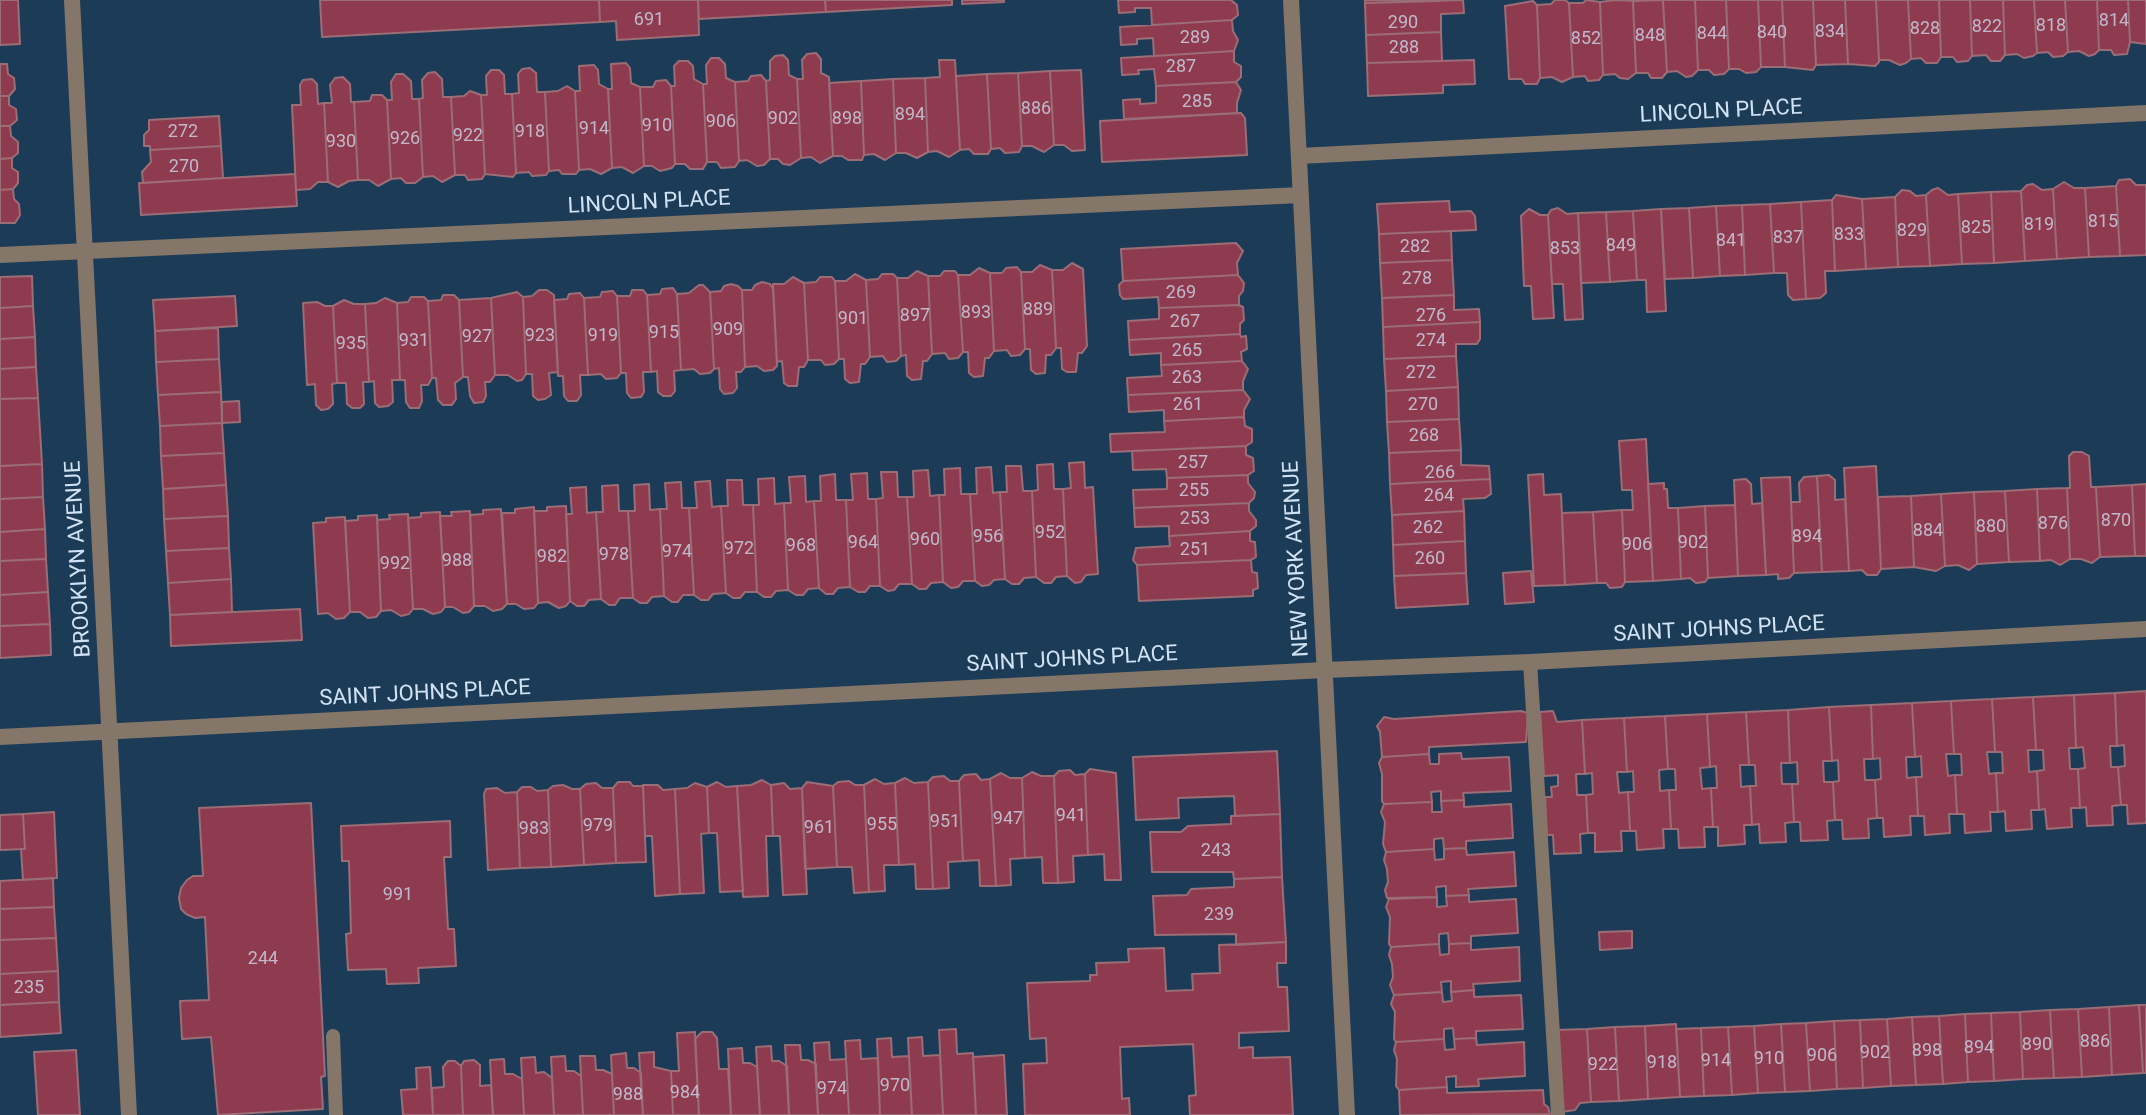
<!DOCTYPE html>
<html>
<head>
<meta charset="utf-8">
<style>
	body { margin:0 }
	canvas { display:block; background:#1c3b56 }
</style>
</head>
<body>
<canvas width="2146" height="1115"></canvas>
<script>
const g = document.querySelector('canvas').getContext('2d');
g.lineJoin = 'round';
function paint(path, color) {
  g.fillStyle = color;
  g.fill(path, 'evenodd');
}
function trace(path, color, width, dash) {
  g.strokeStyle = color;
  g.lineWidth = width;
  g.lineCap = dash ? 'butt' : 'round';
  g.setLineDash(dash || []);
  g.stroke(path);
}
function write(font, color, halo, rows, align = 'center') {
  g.font = font + ' Roboto,sans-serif';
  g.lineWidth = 7;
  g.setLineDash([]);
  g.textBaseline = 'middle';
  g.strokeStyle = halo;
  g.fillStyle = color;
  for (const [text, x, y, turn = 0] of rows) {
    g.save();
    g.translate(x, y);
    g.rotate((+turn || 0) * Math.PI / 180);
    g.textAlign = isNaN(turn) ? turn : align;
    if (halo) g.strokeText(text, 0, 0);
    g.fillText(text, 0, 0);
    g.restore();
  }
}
const building = new Path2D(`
	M0,0H18L20,44L0,45Z
	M320,0H599L600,22L322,37Z
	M599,0H698L699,35L617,40L616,21L600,22Z
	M698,0H825L826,12L699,19Z
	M825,0H952V5L826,12Z
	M962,0H1004V2L962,4Z
	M1118,0H1231L1237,5L1238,15L1232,20L1152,25L1151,8H1135V12L1119,13Z
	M1365,0H1440V1L1365,3Z
	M1463,0L1464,13L1441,14V32L1366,35L1365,3Z
	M1555,0H1565L1569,3L1573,77L1562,82L1552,77L1540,78L1537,5L1551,4Z
	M1586,0L1600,2L1603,75L1599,80L1588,81L1585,76L1573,77L1569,3H1583Z
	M1615,0L1633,1L1636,73L1628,79L1620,78L1615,74L1603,75L1600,2Z
	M1663,0H1695L1698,70L1692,76L1686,77L1677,71L1667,72Z
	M1663,0L1667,72L1662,78H1651L1648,73H1636L1633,1Z
	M1695,0H1726L1729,69L1724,74L1714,75L1709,70H1698Z
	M1726,0H1758L1761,67L1756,72L1746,73L1739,69H1729Z
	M1758,0H1782L1785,67H1761Z
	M1782,0H1813L1816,65L1813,70L1785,67Z
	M1813,0H1845L1848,64L1816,65Z
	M1845,0H1876L1879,62L1875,66L1848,64Z
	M1876,0H1908L1911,59L1906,63L1900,65L1889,60H1879Z
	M1908,0H1939L1941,57L1937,63H1926L1921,58L1911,59Z
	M1939,0H1970L1972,56L1968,61L1957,62L1953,57H1941Z
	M1970,0H2003L2005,55L2000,61H1991L1986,55L1972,56Z
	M2003,0H2034L2037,53L2033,56L2024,58L2017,54L2005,55Z
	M2034,0H2065L2068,52L2063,56L2053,57L2048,52L2037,53Z
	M2065,0H2097L2099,50L2095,54L2089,56L2079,51L2068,52Z
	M2097,0H2128L2130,42L2127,54L2114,55L2111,50H2099Z
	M2128,0H2146V44L2130,42Z
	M1533,1L1537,5L1540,78L1537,84H1525L1522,79H1509L1505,6Z
	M1232,20L1233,31L1238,40L1234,51L1154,56L1153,38L1137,39V44L1121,45L1120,27Z
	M1441,32L1442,61L1367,63L1366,35Z
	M1234,51V62L1241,66V77L1236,82L1156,86L1154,69L1138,70L1139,74L1122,75L1121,58Z
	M816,53L821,59V73L829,77L833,156L820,163L811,157L801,158L797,79H803L802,60L807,54Z
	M783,55L788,60L789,75L797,79L801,158L790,165L783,164L778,159H770L766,81L770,80V61L775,56Z
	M711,58H719L725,64L726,78L735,82L739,161L735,167L721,168L717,162H707L703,84H707L706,65Z
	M939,60H955L960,150L949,157L937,151L928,152L925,78L940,77Z
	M1474,60L1475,84L1443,85V93L1368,96L1367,63Z
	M679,61H688L693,66L694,79L703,84L707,162L703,169H690L685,164H675L671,86H675L674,66Z
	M626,63L630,68L631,83L640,87L644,166L633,173L622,167L612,168L608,89H612L611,64Z
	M0,64H7L8,74L14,78L15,89L9,96H0Z
	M594,65L598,70L599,84L608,89L612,168L601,174L590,169L579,170L575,91H580L579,66Z
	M530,68L536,73L537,92H545L549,171L546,175L532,176L529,172L516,173L512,94L519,93L518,74L522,69Z
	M491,70H499L504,75L505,94H512L516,173L513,177L485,174L481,95H487L486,76Z
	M1081,70L1085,150L1072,151L1064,145H1054L1050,71Z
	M1050,71L1054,145L1044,152L1032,146H1022L1018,73Z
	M435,72L442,79L443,97H451L455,175L442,182L433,176L423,177L419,99L423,98L422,80L428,73Z
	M1018,73L1022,146L1019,152L1005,153L1000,148L991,149L987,74Z
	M396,74H403L411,81L412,99H419L423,177L415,183H406L401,178L391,179L387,100H392L391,82Z
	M987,74L991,149L988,154H974L969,149L960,150L956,76Z
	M761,75L766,81L770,159L764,165L757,166L747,160L739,161L735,82L748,81L751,76Z
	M343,77L350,84L351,102H354L358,180L349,181L338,187L328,182L324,103H332L330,85L335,78Z
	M925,78L928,152L917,158L906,153H896L893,79Z
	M312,79L317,84L318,104L324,103L328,182H318L310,189L296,190L292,105H301L300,85L303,80Z
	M893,79L896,153L885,160L874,154L864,155L861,81Z
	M666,80L671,86L675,164L672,168L660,171L652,166H644L640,87H653L656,81Z
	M861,81L864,155L862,160H848L842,156H833L829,83Z
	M1236,82L1241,90L1237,103V113L1124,119L1123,100L1140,99V104L1156,103V86Z
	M567,86L575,91L579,170L576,174H562L559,170L549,171L545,92L558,91Z
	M470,91L481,95L485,174L482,179L468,180L465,175H455L451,97L464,96Z
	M372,95H382L387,100L391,179L378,186L369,180H358L354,102L370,101Z
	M0,96H9V105L16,109L17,120L10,126H0Z
	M1241,113L1245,118L1247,155L1102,162L1100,121Z
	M219,116L221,146L150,150V146H144V135L149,130V120Z
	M0,126H10L11,136L18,142V153L12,158L0,159Z
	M221,146L223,178L143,183L142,172L151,162L150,150Z
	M12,158V168L18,172V183L13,189L0,190V159Z
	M295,174L297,206L141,215L139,183Z
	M2130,179L2136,185H2146V255L2120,256L2116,186L2119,180Z
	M2064,182L2074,188H2085L2089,257L2057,259L2053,189Z
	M2033,184L2042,190L2053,189L2057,259L2025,261L2021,191L2027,185Z
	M2116,186L2120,256L2089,257L2085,188Z
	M1938,188L1948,195L1958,194L1962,264L1930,266L1926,195L1932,190Z
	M13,189L14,199L19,204L20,215L15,223H0V190Z
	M1902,190L1910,191L1916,196L1926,195L1930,266L1898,267L1895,197Z
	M2021,191L2025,261L1994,263L1991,192Z
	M1991,192L1994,263L1962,264L1958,194Z
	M1836,195L1862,199L1866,269L1835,271L1832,200Z
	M1895,197L1898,267L1866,269L1862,199Z
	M1832,200L1835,271H1825L1826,293L1820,298L1806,299L1801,202Z
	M1449,201L1450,212L1471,211L1475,216L1476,230L1379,234L1377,204Z
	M1801,202L1806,299L1793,300L1788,295L1787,273H1774L1770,204Z
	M1770,204L1774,273L1745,275L1742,205Z
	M1742,205L1745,275L1720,276L1716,206Z
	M1716,206L1720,276L1693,278L1689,208Z
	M1558,208L1567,214L1578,213L1583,319L1565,320L1563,284H1552L1548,215L1551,210Z
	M1689,208L1693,278L1665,279L1661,209Z
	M1529,209L1540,215H1548L1554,318L1533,319L1531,286H1524L1521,216Z
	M1661,209L1666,311L1647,312L1646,280H1637L1633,211Z
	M1633,211L1637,280L1610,282L1606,212Z
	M1606,212L1610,282L1581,283L1578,213Z
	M1451,231L1452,260L1380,263L1379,234Z
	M1236,243L1243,251L1237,263L1238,275L1123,281L1121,249Z
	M1452,260L1454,295L1382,298L1380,263Z
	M1072,263L1083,269L1087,346L1082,353H1078L1076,372H1067L1062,369L1061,348H1056L1052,270H1063Z
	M1040,265L1052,270L1056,348L1051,355H1046L1045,373L1036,374L1031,370L1030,349H1025L1021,272H1032Z
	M1017,267L1021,272L1025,349L1020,355L1011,356L1007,350L994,351L990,273H1002L1006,268Z
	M979,268L990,273L994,351L989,358H985L983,376L974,377L969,373L968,352H963L958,275H970Z
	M917,271L928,276L932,354L927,361H923L921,379L912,380L907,376L906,355L901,356L897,278H908Z
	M944,271H955L958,275L963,352L958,358L949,359L945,353L932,354L928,276H940Z
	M855,274L866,280L870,357L865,364H861L859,382L850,383L845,379L844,359H839L835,281H846Z
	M882,274H893L897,278L901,356L896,361L887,362L883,356L870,357L866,280L878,279Z
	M1238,275L1244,283L1243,291L1239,296V305L1159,308L1158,297L1123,299L1120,295L1119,285L1123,281Z
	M32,276L33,306L0,308V277Z
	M793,277L804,283L808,360L804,367H799L797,386H788L784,383L782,361L777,362L773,284H784Z
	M820,277H832L835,281L839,359L834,364L825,365L821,360H808L804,283L816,282Z
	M762,282L770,284L773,289L777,366L773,370L764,371L757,366L745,367L742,290H752L755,285Z
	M731,284L738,286L742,290L745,367L741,372H736L737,388L733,393L724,394L720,389L719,368L714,369L710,292L721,291L724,286Z
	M699,285H703L710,292L714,369L710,373L700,374L694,369L681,370L677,294L689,293Z
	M673,288L677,294L681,370L674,371L675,391L671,396H663L658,392L657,371L651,372L647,295L660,294L662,289Z
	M539,290H547L554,295L558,372L549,373L551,395L545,399L538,400L533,396L532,374H526L523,297L532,296Z
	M632,290H643L647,295L651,372H643L644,392L641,397L631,398L627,393L626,373H621L617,296H630Z
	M613,291L617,296L621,373L617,378L606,379L601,374L588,375L584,298L600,297L602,292Z
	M517,292L523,297L526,374L522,380L517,381L508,375H495L491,298Z
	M580,293L584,298L588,375H580L581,395L577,401H568L564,396L563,376H558L554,300L567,299L569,294Z
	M443,295H454L459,300L463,377L455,383L456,399L452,405H443L438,400L436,378H432L428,301L441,300Z
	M1454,295V310L1479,309L1480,322L1383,327L1382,298Z
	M235,296L237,326L155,331L153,300Z
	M411,297H424L428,301L432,378L428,385H421L422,401L419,408H410L406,402L405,380H400L397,303L408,302Z
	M385,298L397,303L400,380H392L393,402L388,406L379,407L375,403L374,381L369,382L365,304L376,303Z
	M491,298L495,375L490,382H485L486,396L483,402L474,403L470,396L468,377H463L459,300Z
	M344,300L354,304H365L369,382H363L364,404L360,408H352L347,404L346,383H337L333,306Z
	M317,302L325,306H333L337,383L332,384L333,404L328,409L321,410L316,405L315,384L307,385L303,303Z
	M1239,305L1243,307L1244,320L1240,324V334L1129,340L1128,321L1159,319V308Z
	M33,306L35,337L0,339V308Z
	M1480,322V339L1477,344H1456V356L1384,359L1383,327Z
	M218,328L219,359L156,362L155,331Z
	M1240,334L1241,337L1246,336L1247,349L1241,352L1242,361L1161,365V353L1130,355L1129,340Z
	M35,337L36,367L0,369V339Z
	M1456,356L1458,387L1386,391L1384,359Z
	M219,359L221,392L158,395L156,362Z
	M1242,361L1248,369L1243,381V390L1128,395L1127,378L1162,376L1161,365Z
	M36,367L38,398L0,399V369Z
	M1458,387L1459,419L1387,422L1386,391Z
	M1243,390L1250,399L1244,410V417L1164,421V410L1129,412L1128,395Z
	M221,392L222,423L160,426L158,395Z
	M38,398L42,464L0,466V399Z
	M239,401L240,422L222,423V402Z
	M1244,417L1245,426L1252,429V442L1246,446L1111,452L1110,434L1165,432L1164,421Z
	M1459,419L1461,450L1389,453L1387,422Z
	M222,423L224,453L161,456L160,426Z
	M1646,439L1653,581L1625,582L1622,510H1633L1632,490H1622L1619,441Z
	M1246,446V455L1253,458L1254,471L1248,475L1167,478L1166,469L1133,470L1132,451Z
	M1461,450V465L1489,466L1490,479L1390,484L1389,453Z
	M2073,452H2082L2089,456L2091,487H2096L2100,557L2092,563L2081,559H2070L2067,488H2070L2069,456Z
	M224,453L226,485L163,489L161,456Z
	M1084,462L1085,488L1093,487L1098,574L1086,575L1081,582L1075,583L1067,576L1063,489L1071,488L1069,463Z
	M42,464L43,497L0,499V466Z
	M1053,464L1054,489H1063L1067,576L1056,577L1051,583H1044L1036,577L1032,491L1038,490L1037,465Z
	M1006,466H1021L1023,491H1032L1036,577L1024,578L1019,584H1012L1005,579L1000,492H1007Z
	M1876,466L1881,569L1877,575H1867L1862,570L1849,571L1844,468Z
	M991,467L993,493L1000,492L1005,579L994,580L989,585L982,586L975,581L970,494H977L976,468Z
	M960,468L961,494H970L975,581H963L958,587L951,588L943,582L939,495H945L944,469Z
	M928,470L930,496L939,495L943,582L931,583L926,589H919L912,584L907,497H914L913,471Z
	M881,472H897L898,497H907L912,584H899L894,590L888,591L880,586L876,499L883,498Z
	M867,473L868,499H876L880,586H870L865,592H858L850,587L846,500H853L851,474Z
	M835,474L836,500H846L850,587L838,588L833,594H826L819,588L814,501H821L820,476Z
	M1543,474L1544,495L1561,494L1565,585L1534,586L1528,475Z
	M1248,475V483L1255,492L1254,498L1249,503L1134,508L1133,490L1167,489V478Z
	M1829,475L1835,480V500L1845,499L1849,571L1822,572L1817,476Z
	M805,476L806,502L814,501L819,588L808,589L803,595H796L788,590L784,503H791L789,477Z
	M1817,476L1822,572L1794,573L1791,502H1800L1799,483L1804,477Z
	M1790,477L1794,573L1789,578L1778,579V574L1766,575L1761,478Z
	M774,478L775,504L784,503L788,590L776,591L771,597H764L757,592L753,505H759L758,479Z
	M1490,479L1491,494L1485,498L1463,499L1464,511L1392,515L1390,484Z
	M1746,479L1751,484L1752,504L1762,503L1766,575L1738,576L1734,480Z
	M727,480H742L743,505H753L757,592H745L740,598H733L726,593L721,506H728Z
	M710,481L712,507L721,506L726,593L713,594L708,600H701L694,595L689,508H697L695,482Z
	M681,482L682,508H689L694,595H683L678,602H672L664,596L660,509H667L665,483Z
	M1664,483V489H1667L1668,508H1678L1681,579L1653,581L1648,484Z
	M649,484L650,510L660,509L664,596L652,597L647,603H640L633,598L628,511H635L634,485Z
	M2146,484V556H2135L2132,485Z
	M226,485L228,516L164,519L163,489Z
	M618,485L619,511H628L633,598H620L615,605H609L601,599L596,512H603L602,486Z
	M2132,485L2135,556L2100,557L2096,487Z
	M586,487L587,513L596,512L601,599L589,600L584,606H577L570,601L566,514H572L570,488Z
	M2067,488L2070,559L2060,565L2051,560L2040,561L2037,489Z
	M2037,489L2040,561L2009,562L2005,491Z
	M2005,491L2009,562L1977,564L1974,492Z
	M1974,492L1977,564L1969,570L1958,565L1945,566L1941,494Z
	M1941,494L1945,566L1936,571L1914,567L1911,496Z
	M1911,496L1914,567L1881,569L1878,497Z
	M43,497L45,529L0,532V499Z
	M1249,503V511L1256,520V526L1250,531L1169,536V526L1135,527L1134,508Z
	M1735,505L1738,576L1708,578L1705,506Z
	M566,506L570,601L566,606L559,608L548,602L538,603L534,511H547V507Z
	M1705,506L1708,578L1705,582L1696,583L1690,578L1681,579L1678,508Z
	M534,507L538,603L534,608L524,609L516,604H507L502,513H515V509Z
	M501,509L507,604L502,609L493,611L485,606H474L470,515L483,514V510Z
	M1622,510L1625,582L1622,587L1610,588L1606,583H1597L1593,512Z
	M470,511L474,606L469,612L463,613L453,607H445L440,516H452L451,512Z
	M1464,511L1465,541L1393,545L1392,515Z
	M440,512L445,607L441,612L433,614L423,609H413L408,518L421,517V513Z
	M1593,512L1597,583L1565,585L1562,513Z
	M408,514L413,609L409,614L401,616L391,610L381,611L377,520L390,519L389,515Z
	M377,515L381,611L376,617L368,618L360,612H350L345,521L358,520V516Z
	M228,516L229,548L166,551L164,519Z
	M345,517L350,612L344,618L336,619L328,613L318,614L313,523L326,522V518Z
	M45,529L46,559L0,561V532Z
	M1250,531V541L1255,542L1256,557L1251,560L1137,565L1133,560L1136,548L1170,546L1169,536Z
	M1465,541L1466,573L1394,576L1393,545Z
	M229,548L231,579L168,583L166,551Z
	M46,559L48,592L0,595V561Z
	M1251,560L1252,572L1257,573L1258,588L1253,590V596L1139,601L1137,565Z
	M1531,571L1534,602L1505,604L1503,573Z
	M1466,573L1468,604L1396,608L1394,576Z
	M231,579L232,612L170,615L168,583Z
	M48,592L50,624L0,626V595Z
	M300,609L302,640L171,646L170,615Z
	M50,624L51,655L0,658V626Z
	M2146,691V823L2128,824L2127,805H2121L2118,767L2125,766L2124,745L2117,746L2115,693Z
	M2115,693L2117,746H2110L2111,767H2118L2121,805L2112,806L2113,825L2087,826L2086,807L2080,808L2078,769L2085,768L2083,747L2076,748L2074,695Z
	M2074,695L2076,748H2069L2070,769H2078L2080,808H2071L2072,827L2047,829L2045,809L2039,810L2037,771L2044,770L2043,750H2036L2033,697Z
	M2033,697L2036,750H2028L2029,772L2037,771L2039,810H2031L2032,829L2006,831L2005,811L1998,812L1996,773H2003L2002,752H1995L1992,699Z
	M1992,699L1995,752H1987L1989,774L1996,773L1998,812H1990L1991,831L1965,833L1964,814H1957L1955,775H1962L1961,754H1954L1951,701Z
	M1951,701L1954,754H1946L1948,776L1955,775L1957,814H1949L1950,833L1925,835L1924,816H1918L1916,777H1922L1921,756L1915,757L1912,703Z
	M1912,703L1915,757H1906L1907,778L1916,777L1918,816H1910L1911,835L1884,837L1883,818H1877L1875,780L1881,779L1880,758L1873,759L1871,705Z
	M1871,705L1873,759H1864L1865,780H1875L1877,818L1868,819L1869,838L1843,839L1842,820H1835L1833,782L1839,781L1838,760L1832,761L1829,707Z
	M1829,707L1832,761H1823L1824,782H1833L1835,820L1827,821L1828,840L1801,841L1800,822H1794L1792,784H1798L1797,762L1790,763L1788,710Z
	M1788,710L1790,763H1781L1782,784H1792L1794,822L1785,823L1786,842L1760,843L1759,824L1752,825L1750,786H1756L1755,765H1749L1746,712Z
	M1521,711L1528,713L1526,742L1429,747V754L1382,757L1380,732L1377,726L1384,717L1394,719Z
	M1553,711L1557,722L1582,720L1585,774H1576L1577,795H1586L1588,833L1580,834L1581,853L1554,854L1553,835H1547L1545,797H1552L1551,787L1558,786V775L1544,776L1540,712Z
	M1746,712L1749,765H1740L1741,787L1750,786L1752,825H1744L1745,844L1718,846V827H1713L1711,788H1717L1716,766L1710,767L1707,714Z
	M1707,714L1710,767L1700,768L1702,789L1711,788L1713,827H1704L1705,847L1679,848L1678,829H1671L1669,790H1676L1675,769H1668L1665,716Z
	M1665,716L1668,769L1659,770L1660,791L1669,790L1671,829H1663L1664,848L1637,850L1636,831H1630L1628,792H1634L1633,771L1627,772L1624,718Z
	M1624,718L1627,772H1617L1619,793L1628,792L1630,831H1621L1622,851L1595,852V833H1588L1586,795L1593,794L1592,773L1585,774L1582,720Z
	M1277,751L1280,814L1235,816L1234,796L1178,798L1179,818L1136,820L1133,757Z
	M1461,753L1462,759L1509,757L1511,791L1463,793L1464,800L1441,801V791L1431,792L1432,802L1384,804L1382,801V774L1379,763L1382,757L1429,754L1430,764H1439V754Z
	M1090,769L1116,773L1121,880H1105L1104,854L1088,855L1085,774Z
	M1070,770L1075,775L1085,774L1088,855L1073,856L1074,882L1058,883L1054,776L1059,771Z
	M1032,772L1041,776H1054L1058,883H1043L1042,857L1025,858L1022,778Z
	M1001,773L1010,778H1022L1025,858L1010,859L1011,885L996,886L990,779Z
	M976,774L981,780L990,779L996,886H980L979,860L963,861L959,781L964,775Z
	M944,776L950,781H959L963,861L948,862L949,888L933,889L928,782L933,777Z
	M905,778L914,783L928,782L933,889H916L915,864L899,865L895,783Z
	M875,779L884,784L895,783L899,865H884L885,891L869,892L864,785Z
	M762,780L771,785L773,836H766L768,896L743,897L737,786L751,785Z
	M849,781L855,785H864L869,892L854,893L852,867H837L833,786L838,782Z
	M618,782H630L633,786H643L646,862L616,863L613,788Z
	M717,782L726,787L737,786L743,891L720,892L717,833H709L707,787Z
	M807,782L833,786L837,867L805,869L802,788Z
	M596,783L602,788H613L616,863L584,865L580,789L586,784Z
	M695,783L707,787L709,833L701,834L704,893L680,894L675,789L687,788Z
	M784,783L790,789L802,788L807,894L783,895L780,836H773L771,785Z
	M563,785L572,789H580L584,865L551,867L548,790L553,786Z
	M643,785H658L663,790L675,789L680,894L655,896L652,836H645Z
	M522,787H531L537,791L548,790L551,867L520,868L517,792Z
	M497,788L505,793L517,792L520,868L488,870L484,794L486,789Z
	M1464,800V807L1511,804L1513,838L1466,841V848L1444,849L1443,838L1434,839V849L1386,852L1383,844L1385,822L1381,812L1384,804L1432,802V812H1442L1441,801Z
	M311,803L325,1076L321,1077L323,1109L218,1115L211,1037L182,1039L180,1001L209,1000L205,917L195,918L186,914L181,909L179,898L181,888L187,880L193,876H203L199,808Z
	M54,812L57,878L23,880L21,849H25L23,814Z
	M23,814L25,849L0,850V815Z
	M1280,814L1282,877L1234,879L1233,872H1152L1150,832H1181L1188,826L1231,824V816Z
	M450,821L451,857H444L448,929H454L456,966L418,968L419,983L387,984L386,969L348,970L346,934L351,933L349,861H342L341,826Z
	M1466,848L1467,855L1514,852L1516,886L1468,889L1469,895L1446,896V886L1436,887L1437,897L1387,898L1385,890L1388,882L1387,869L1384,860L1386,852L1434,849L1435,860L1444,859V849Z
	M1282,877L1286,942L1236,945V934L1155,935L1153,896L1187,895L1191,889L1234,887V879Z
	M53,878L54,907L0,909V881Z
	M1469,895V902L1516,899L1518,933L1471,936V943L1449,944L1448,933L1439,934V944L1391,947L1389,944L1390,917L1386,907L1389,899L1437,897V907L1447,906L1446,896Z
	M54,907L56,938L0,940V909Z
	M1632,931V948L1600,950L1599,932Z
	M56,938L58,971L0,974V940Z
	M1286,942V963H1277L1278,987H1287L1289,1031L1239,1033V1048L1253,1047V1058L1290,1057L1293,1115H1190L1189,1096L1196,1095L1193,1044L1120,1047L1122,1099L1129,1098L1130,1115H1025L1023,1064L1047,1063L1046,1038L1030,1039L1027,983L1090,981V975H1097L1096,963L1129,962L1128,949L1164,948L1166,991L1193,990L1192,974L1220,973L1219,945Z
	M1471,943V950L1519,947L1520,981L1473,984L1474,990L1451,992V981L1441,982L1442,992L1394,995L1390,985L1393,977L1392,964L1389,955L1391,947L1439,944L1440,955L1449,954V944Z
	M58,971L59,1002L0,1005V974Z
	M1474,990V997L1521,995L1523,1029L1476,1031V1038L1454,1039L1453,1028L1444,1029V1039L1396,1042L1394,1039L1395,1012L1391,1004L1394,995L1442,992L1443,1002L1452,1001L1451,992Z
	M59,1002L61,1033L0,1037V1005Z
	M2139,1005H2146V1073H2143Z
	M2139,1005L2143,1073L2112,1075L2109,1007Z
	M2109,1007L2112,1075L2082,1077L2078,1009Z
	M2078,1009L2082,1077L2054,1078L2050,1010Z
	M2050,1010L2054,1078L2023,1079L2020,1012Z
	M2020,1012L2023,1079L1994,1081L1991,1013Z
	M1991,1013L1994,1081L1968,1082L1965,1014Z
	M1965,1014L1968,1082L1943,1084L1939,1016Z
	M1939,1016L1943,1084L1916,1085L1912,1017Z
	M1912,1017L1916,1085L1891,1086L1887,1019Z
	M1887,1019L1891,1086L1863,1088L1860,1020Z
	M1860,1020L1863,1088L1837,1089L1834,1021Z
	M1834,1021L1837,1089L1810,1091L1806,1023Z
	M1806,1023L1810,1091L1785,1092L1781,1024Z
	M1676,1024L1680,1097L1648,1099L1645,1026Z
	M1781,1024L1785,1092L1758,1093L1754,1026Z
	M1645,1026L1648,1099L1619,1101L1615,1027Z
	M1754,1026L1758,1093L1732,1095L1728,1027Z
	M1615,1027L1619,1101L1591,1102L1587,1029Z
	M1728,1027L1732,1095L1704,1096L1701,1028Z
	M1701,1028L1704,1096L1680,1097L1676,1029Z
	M956,1029L957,1054L973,1053L976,1115H943L939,1030Z
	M1587,1029L1591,1102L1580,1103L1575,1110L1561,1112L1556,1030Z
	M695,1032L699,1115H673L671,1071H679L677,1033Z
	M702,1032H712L717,1038L719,1069H728L731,1115H699L695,1039Z
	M922,1037L923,1056L940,1055L943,1115H912L908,1038Z
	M891,1038L892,1057L909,1056L912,1115H880L877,1039Z
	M1476,1038L1477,1045L1524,1042L1525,1076L1478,1079L1479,1086L1456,1087V1076L1446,1077L1447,1087L1399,1090L1396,1086L1397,1059L1394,1050L1396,1042L1444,1039L1445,1050L1455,1049L1454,1039Z
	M860,1040L861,1059L878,1058L880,1115H849L845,1041Z
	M829,1042L830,1060L846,1059L849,1115H818L814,1043Z
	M785,1045H800L801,1060H808L816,1064L818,1115H789Z
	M771,1046L772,1061H779L787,1066L789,1115H760L756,1047Z
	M742,1048L743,1063H750L757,1067L760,1115H731L728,1049Z
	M76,1050L80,1115H38L34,1052Z
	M654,1052V1067L671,1071L673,1115H643L639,1053Z
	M626,1053L627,1068H634L641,1073L643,1115H614L611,1055Z
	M1004,1055L1007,1115H976L973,1057Z
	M565,1056L566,1071H574L581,1076L583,1115H554L551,1057Z
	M580,1056H595L596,1070H603L612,1074L614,1115H583Z
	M535,1057L536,1073L544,1072L552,1078L554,1115H524L521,1058Z
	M504,1059L505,1074H513L522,1079L524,1115H493L490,1060Z
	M474,1060L480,1065V1086L491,1085L493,1115H463L461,1066L464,1061Z
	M448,1061H455L461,1066L463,1115H433L432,1088L444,1087L443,1067Z
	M430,1067L433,1115H403L401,1090L417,1089L416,1068Z
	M1447,1087V1093L1543,1090L1544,1104L1548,1107L1550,1114L1400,1115L1399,1090Z`);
const lane = new Path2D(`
	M1530,662L1558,1115
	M333,1036L336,1115`);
const street = new Path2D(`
	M72,0L129,1115
	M1291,0L1347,1115
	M1299,156L2146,113
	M0,255L1301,195
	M0,737L1325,670L1530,662L2146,629`);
const numberNames = [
	["691",649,20],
	["814",2114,21],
	["290",1403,23],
	["818",2051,26],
	["822",1987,27],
	["828",1925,29],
	["834",1830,32],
	["840",1772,33],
	["844",1712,34],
	["848",1650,36],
	["289",1195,38],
	["852",1586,39],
	["288",1404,48],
	["287",1181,67],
	["285",1197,102],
	["886",1036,109],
	["894",910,115],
	["902",783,119],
	["898",847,119],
	["906",721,122],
	["910",657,126],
	["914",594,129],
	["272",183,132],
	["918",530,132],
	["922",468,136],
	["926",405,139],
	["930",341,142],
	["270",184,167],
	["815",2103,222],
	["819",2039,225],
	["825",1976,228],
	["829",1912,231],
	["833",1849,235],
	["837",1788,238],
	["841",1731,241],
	["849",1621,246],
	["282",1415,247],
	["853",1565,249],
	["278",1417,279],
	["269",1181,293],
	["889",1038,310],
	["893",976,313],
	["897",915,316],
	["276",1431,316],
	["901",853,319],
	["267",1185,322],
	["909",728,330],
	["915",664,333],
	["923",540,336],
	["919",603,336],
	["927",477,337],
	["931",414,341],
	["274",1431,341],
	["935",351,344],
	["265",1187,351],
	["272",1421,373],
	["263",1187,378],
	["261",1188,405],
	["270",1423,405],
	["268",1424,436],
	["257",1193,463],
	["266",1440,473],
	["255",1194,491],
	["264",1439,496],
	["253",1195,519],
	["870",2116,521],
	["876",2053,524],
	["880",1991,527],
	["262",1428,528],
	["884",1928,531],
	["952",1050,533],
	["956",988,537],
	["894",1807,537],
	["960",925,540],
	["964",863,543],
	["902",1693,543],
	["906",1637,545],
	["968",801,546],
	["972",739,549],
	["251",1195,550],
	["974",677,552],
	["978",614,555],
	["982",552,557],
	["260",1430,559],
	["988",457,561],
	["992",395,564],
	["941",1071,816],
	["947",1008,819],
	["951",945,822],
	["955",882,825],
	["979",598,826],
	["961",819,828],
	["983",534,829],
	["243",1216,851],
	["991",398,895],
	["239",1219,915],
	["244",263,959],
	["235",29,988],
	["886",2095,1042],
	["890",2037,1045],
	["894",1979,1048],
	["898",1927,1051],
	["902",1875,1053],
	["906",1822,1056],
	["910",1769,1059],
	["914",1716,1061],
	["918",1662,1063],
	["922",1603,1065],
	["970",895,1086],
	["974",832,1089],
	["984",685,1093],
	["988",628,1095]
];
const streetNames = [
	["LINCOLN PLACE",1721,112,-3],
	["LINCOLN PLACE",649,203,-3],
	["BROOKLYN AVENUE",79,559,-93],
	["NEW YORK AVENUE",1297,559,-93],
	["SAINT JOHNS PLACE",1719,630,-3],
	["SAINT JOHNS PLACE",1072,660,-3],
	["SAINT JOHNS PLACE",425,694,-3]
];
paint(building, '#8e3b50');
trace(building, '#9b6d76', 2);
trace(lane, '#847668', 14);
trace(street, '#847668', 16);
write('18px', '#c0b8ca', null, numberNames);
write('22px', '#d0e2f3', '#1c3b56', streetNames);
</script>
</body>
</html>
